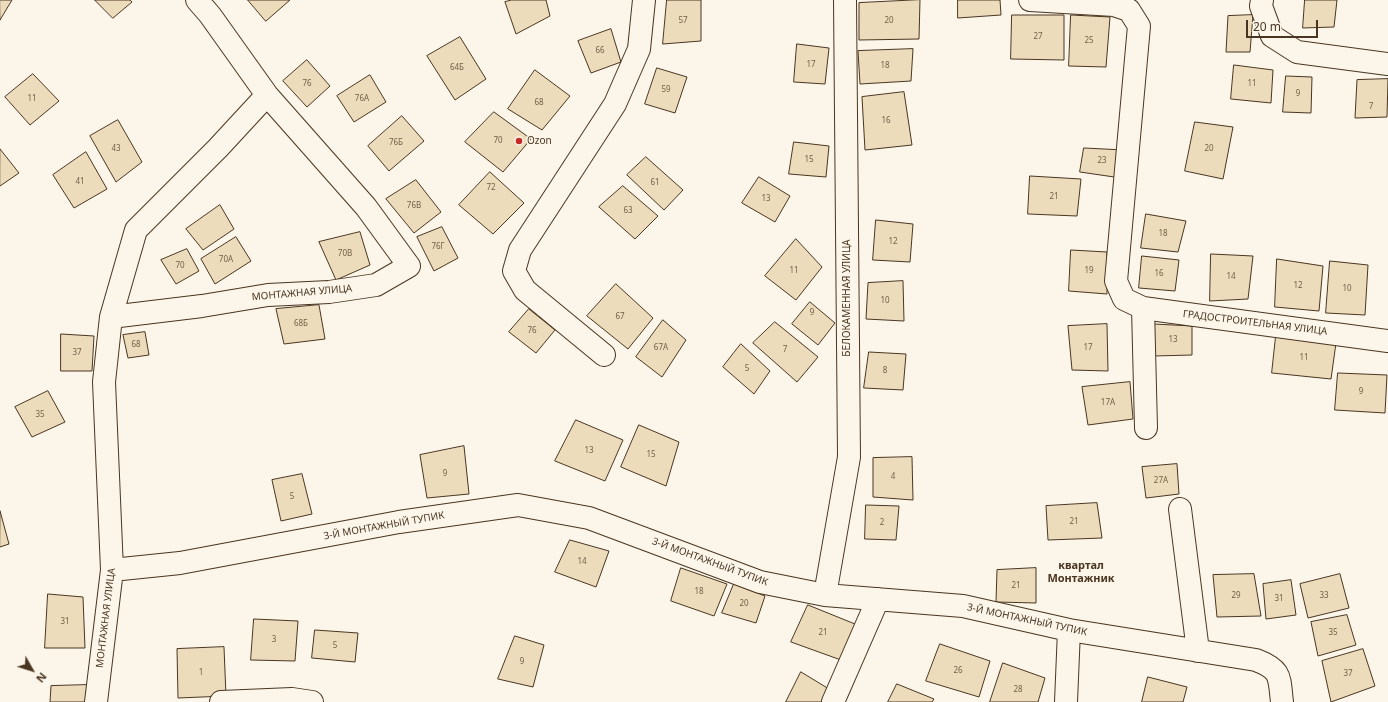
<!DOCTYPE html>
<html>
<head>
<meta charset="utf-8">
<style>
	body { margin:0 }
	#map { position:relative; width:1388px; height:702px; overflow:hidden; background:#fbf6e9; font-family:"Noto Sans",sans-serif }
	canvas { display:block }
	.north { position:absolute; left:12px; top:650px; width:40px; height:40px; -webkit-text-stroke:3px #fbf6e9; paint-order:stroke; rotate:129deg; font-size:11px; font-weight:700; line-height:16px; text-align:center; color:#4a3520 }
	.north::after { content:''; display:block; margin:auto; width:14px; height:18px; background:#4a3520; clip-path:polygon(50% 0,100% 100%,50% 72%,0 100%) }
	.scale { position:absolute; left:1246px; top:20px; width:72px; height:18px; box-sizing:border-box; border:2px solid #4a3520; border-top:0; padding-left:5px; font-size:12px; line-height:14px; white-space:nowrap; color:#4a3520; -webkit-text-stroke:3px #fbf6e9; paint-order:stroke }
</style>
</head>
<body>
<div id="map">
<canvas width="1388" height="702"></canvas>
<div class="north">N</div>
<div class="scale">20 m</div>
</div>
<script>
const g = document.querySelector('canvas').getContext('2d');
g.lineJoin = 'round';
function paint(path, color) {
  g.fillStyle = color;
  g.fill(path, 'evenodd');
}
function trace(path, color, width, dash) {
  g.strokeStyle = color;
  g.lineWidth = width;
  g.lineCap = dash ? 'butt' : 'round';
  g.setLineDash(dash || []);
  g.stroke(path);
}
function write(font, color, halo, rows, align = 'center') {
  g.font = font + ' "Noto Sans",sans-serif';
  g.lineWidth = 3;
  g.setLineDash([]);
  g.textBaseline = 'middle';
  g.strokeStyle = halo;
  g.fillStyle = color;
  for (const [text, x, y, turn = 0] of rows) {
    g.save();
    g.translate(x, y);
    g.rotate((+turn || 0) * Math.PI / 180);
    g.textAlign = isNaN(turn) ? turn : align;
    if (halo) g.strokeText(text, 0, 0);
    g.fillText(text, 0, 0);
    g.restore();
  }
}
const building = new Path2D(`
	M0,0H12L0,20Z
	M95,0H130L132,2L113,18Z
	M248,0H290L266,21Z
	M512,0H546L550,16L516,34L505,2Z
	M667,0H701V41L663,44Z
	M920,0L919,39L859,40V3Z
	M958,0H1000L1001,15L958,18Z
	M1305,0H1337L1334,27L1303,28Z
	M1012,15H1064V60L1011,59Z
	M1071,15L1110,17L1106,67L1069,66Z
	M1253,15L1250,52H1226L1228,16Z
	M611,29L621,62L591,73L578,41Z
	M460,37L486,79L455,100L427,56Z
	M797,44L829,48L825,84L794,82Z
	M913,49L911,81L860,84L858,51Z
	M307,60L330,86L307,107L283,81Z
	M1234,65L1273,70L1271,103L1231,99Z
	M657,68L687,77L675,113L645,104Z
	M535,70L570,96L542,130L508,109Z
	M33,74L59,101L30,125L5,97Z
	M370,75L386,102L354,122L337,96Z
	M1286,76L1312,77L1311,113L1283,112Z
	M1388,79L1387,117L1355,118L1357,80Z
	M904,92L912,145L865,150L862,97Z
	M494,112L531,139L503,172L465,142Z
	M402,116L424,141L389,171L368,146Z
	M118,120L142,162L116,182L90,136Z
	M1195,122L1233,127L1223,179L1185,171Z
	M794,142L829,146L826,177L789,174Z
	M1084,148L1124,150L1121,178L1080,172Z
	M0,149L19,173L0,186Z
	M86,152L107,189L74,208L53,175Z
	M646,157L683,190L664,210L627,175Z
	M490,172L524,203L493,234L459,205Z
	M1030,176L1081,179L1077,216L1028,214Z
	M759,177L790,196L775,222L742,203Z
	M416,180L441,212L414,233L386,199Z
	M623,186L658,216L635,239L599,207Z
	M220,205L234,229L203,250L186,229Z
	M1146,214L1186,221L1178,252L1141,248Z
	M876,220L913,224L910,262L873,260Z
	M442,227L458,258L434,271L417,237Z
	M360,232L370,265L336,280L319,242Z
	M236,237L251,261L215,284L201,259Z
	M796,239L822,267L796,300L765,276Z
	M187,249L199,271L176,284L161,260Z
	M1071,250L1107,252V294L1069,291Z
	M1211,254L1253,256L1248,299L1210,301Z
	M1142,256L1179,260L1175,291L1139,288Z
	M1277,259L1323,266L1319,311L1275,307Z
	M1330,261L1368,265L1365,315L1326,313Z
	M903,281L904,321L866,319L868,283Z
	M616,284L653,318L628,349L587,316Z
	M810,302L835,323L818,345L792,324Z
	M319,305L325,339L284,344L276,309Z
	M529,309L555,330L536,353L509,332Z
	M663,320L686,340L662,377L636,357Z
	M775,322L818,357L797,382L753,343Z
	M1107,324L1108,371L1072,370L1068,326Z
	M1154,324L1192,326V355L1154,356Z
	M145,332L149,355L128,358L123,335Z
	M61,334L94,336L92,371H61Z
	M1276,336L1336,343L1331,379L1272,373Z
	M741,344L770,371L754,394L723,367Z
	M869,352L906,354L903,390L864,388Z
	M1338,373L1387,375L1385,413L1335,410Z
	M1130,382L1133,419L1088,425L1082,387Z
	M48,391L65,422L32,437L15,407Z
	M576,420L623,440L605,481L555,461Z
	M639,425L679,442L666,486L621,467Z
	M464,446L469,494L427,498L420,455Z
	M912,457L913,500L873,497V458Z
	M1177,464L1179,494L1146,498L1142,467Z
	M302,474L312,514L281,521L272,480Z
	M1097,503L1102,538L1048,540L1046,506Z
	M866,505L899,506L896,540L865,539Z
	M0,511L9,544L0,547Z
	M570,540L609,551L596,587L555,572Z
	M681,568L727,584L714,616L671,601Z
	M1036,568V603L996,602L997,570Z
	M1254,574L1261,616L1217,617L1213,575Z
	M1340,574L1349,608L1308,618L1300,584Z
	M1291,580L1296,615L1266,619L1263,584Z
	M734,584L765,596L756,623L722,613Z
	M48,594L83,597L85,648H45Z
	M808,605L855,624L841,660L791,642Z
	M1347,615L1356,645L1318,656L1311,622Z
	M254,619L298,621L295,661L251,660Z
	M315,630L358,633L355,662L312,658Z
	M515,636L544,645L533,687L498,679Z
	M940,644L990,661L979,697L926,681Z
	M224,647L226,696L178,698L177,649Z
	M1363,649L1375,686L1331,702L1322,661Z
	M1003,663L1045,678L1038,702H990Z
	M801,672L829,689L822,702H786Z
	M1148,677L1187,687L1183,702H1142Z
	M897,684L934,699L932,702H888Z
	M87,685V702H50L51,686Z`);
const street = new Path2D(`
	M1030,0L1114,5L1129,10L1139,26L1116,281L1124,299L1143,308L1388,341
	M1262,0L1261,6L1272,36L1297,52L1388,64
	M1143,308L1146,428
	M111,317L202,306L268,295L329,292L376,285L409,266L366,207L267,95
	M604,355L525,290L514,271L520,250L615,104L639,49L644,0
	M1180,509L1198,651
	M112,570L180,563L399,522L518,505L589,518L760,582L825,595L963,606L1069,630L1256,660C1282,670 1279,677 1282,702
	M825,595L849,457L845,0
	M96,702L112,570L104,382L111,317L136,230L218,148L267,95L210,15L197,0
	M221,702L292,699L312,702
	M833,702L878,599
	M1066,702L1069,630`);
const markers = [
	[519,141,4,"#c62828"]
];
const numberNames = [
	["57",683,21],
	["20",889,21],
	["27",1038,37],
	["25",1089,41],
	["66",600,51],
	["17",811,65],
	["18",885,66],
	["64Б",457,68],
	["76",307,84],
	["11",1252,84],
	["59",666,90],
	["9",1298,94],
	["11",32,99],
	["76А",362,99],
	["68",539,103],
	["7",1371,107],
	["16",886,121],
	["70",498,141],
	["76Б",396,143],
	["43",116,149],
	["20",1209,149],
	["15",809,160],
	["23",1102,161],
	["41",80,182],
	["61",655,183],
	["72",491,188],
	["21",1054,197],
	["13",766,199],
	["76В",414,206],
	["63",628,211],
	["18",1163,234],
	["12",893,242],
	["76Г",438,247],
	["70В",345,254],
	["70А",226,260],
	["70",180,266],
	["11",794,271],
	["19",1089,271],
	["16",1159,274],
	["14",1231,277],
	["12",1298,286],
	["10",1347,289],
	["10",885,301],
	["9",812,313],
	["67",620,317],
	["68Б",301,324],
	["76",532,331],
	["13",1173,340],
	["68",136,345],
	["67А",661,348],
	["17",1088,348],
	["7",785,350],
	["37",77,353],
	["11",1304,358],
	["5",747,369],
	["8",885,371],
	["9",1361,392],
	["17А",1108,403],
	["35",40,415],
	["13",589,451],
	["15",651,455],
	["9",445,474],
	["4",893,477],
	["27А",1161,481],
	["5",292,497],
	["21",1074,522],
	["2",882,523],
	["14",582,562],
	["21",1016,586],
	["18",699,592],
	["29",1236,596],
	["33",1324,596],
	["31",1279,599],
	["20",744,604],
	["31",65,622],
	["21",823,633],
	["35",1333,633],
	["3",274,640],
	["5",335,646],
	["9",522,662],
	["26",958,671],
	["1",201,673],
	["37",1348,674],
	["28",1018,690]
];
const poiNames = [
	["Ozon",527,141]
];
const streetNames = [
	["МОНТАЖНАЯ УЛИЦА",302,293,-5],
	["БЕЛОКАМЕННАЯ УЛИЦА",847,298,-90],
	["ГРАДОСТРОИТЕЛЬНАЯ УЛИЦА",1255,323,7],
	["3-Й МОНТАЖНЫЙ ТУПИК",384,526,-10],
	["3-Й МОНТАЖНЫЙ ТУПИК",710,562,20],
	["МОНТАЖНАЯ УЛИЦА",106,618,-83],
	["3-Й МОНТАЖНЫЙ ТУПИК",1027,620,12]
];
const neighbourhoodNames = [
	["квартал",1081,566],
	["Монтажник",1081,579]
];
paint(building, '#ecdcbc');
trace(building, '#4a3520', 1);
trace(street, '#4a3520', 24);
trace(street, '#fbf6e9', 22);
for (const [x, y, r, color] of markers) {
  const dot = new Path2D();
  dot.arc(x, y, r, 0, 2 * Math.PI);
  g.fillStyle = color;
  g.fill(dot);
  trace(dot, '#fbf6e9', 1.5);
}
write('8px', '#725f47', null, numberNames);
write('10px', '#4a3520', '#fbf6e9', poiNames, 'left');
write('10px', '#4a3520', '#fbf6e9', streetNames);
write('bold 11px', '#4a3520', '#fbf6e9', neighbourhoodNames);
</script>
</body>
</html>
